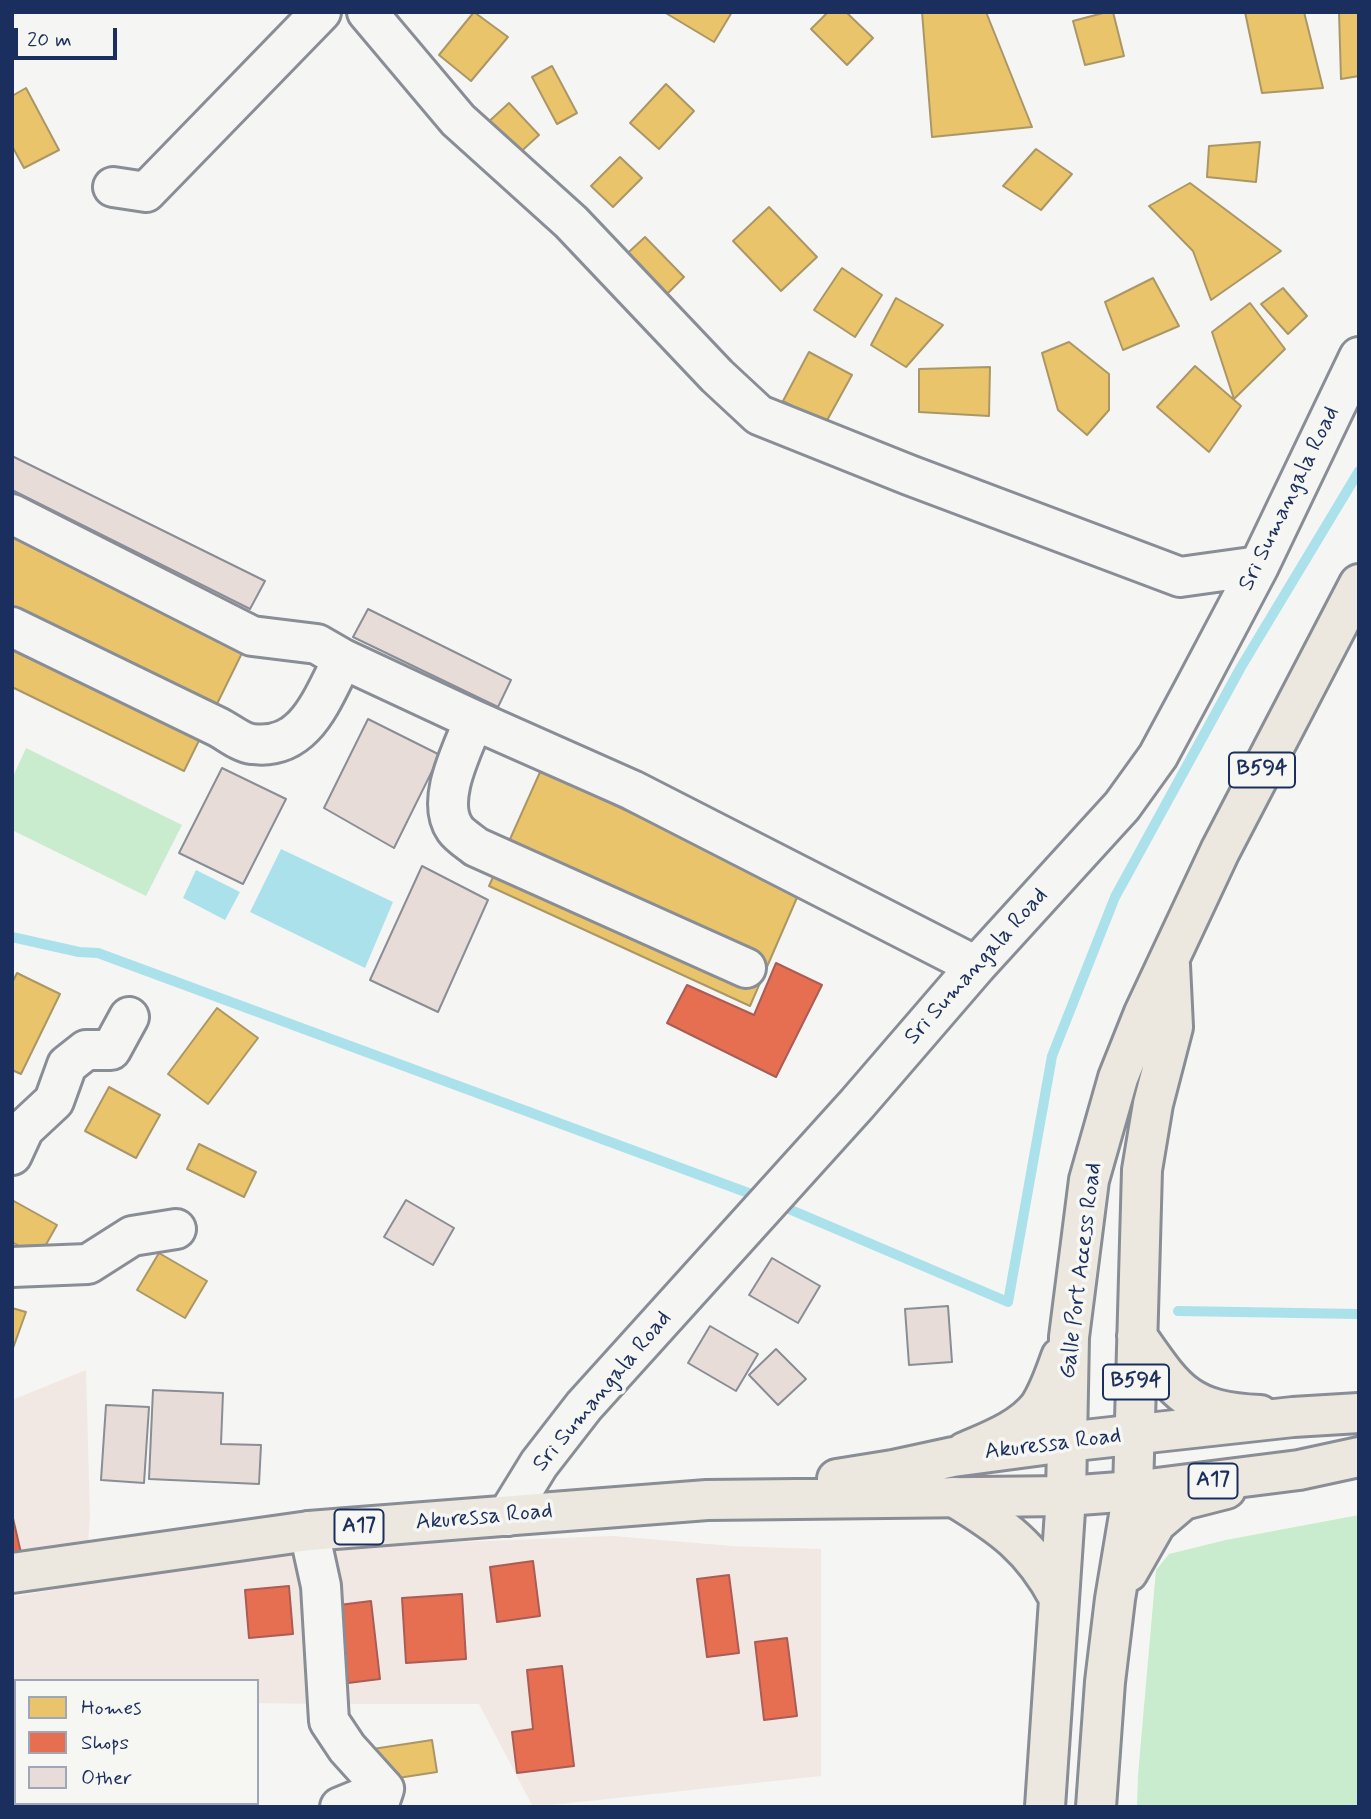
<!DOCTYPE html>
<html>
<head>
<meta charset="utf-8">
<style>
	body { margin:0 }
	#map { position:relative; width:1371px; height:1819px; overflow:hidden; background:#f5f5f3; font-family:Mynerve,sans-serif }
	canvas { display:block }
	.frame { position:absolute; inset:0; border:14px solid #1b2f5e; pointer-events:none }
	.legend { position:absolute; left:14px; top:1679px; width:245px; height:126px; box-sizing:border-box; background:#f6f6f2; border:2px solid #9ea6b7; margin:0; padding:9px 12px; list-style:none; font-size:21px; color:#1b2f5e }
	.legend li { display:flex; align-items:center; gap:14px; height:35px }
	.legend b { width:35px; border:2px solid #9ea6b7 }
	.scale { position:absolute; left:14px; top:28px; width:103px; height:32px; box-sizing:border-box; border:4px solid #1b2f5e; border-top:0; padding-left:9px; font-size:21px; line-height:24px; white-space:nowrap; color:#1b2f5e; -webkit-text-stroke:5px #f6f6f2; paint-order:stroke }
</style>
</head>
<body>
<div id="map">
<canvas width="1371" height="1819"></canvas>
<div class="frame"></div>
<ul class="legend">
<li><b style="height:19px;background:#e9c46a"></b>Homes</li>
<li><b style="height:19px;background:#e76f51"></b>Shops</li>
<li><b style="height:19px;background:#e7dcd7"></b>Other</li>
</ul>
<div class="scale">20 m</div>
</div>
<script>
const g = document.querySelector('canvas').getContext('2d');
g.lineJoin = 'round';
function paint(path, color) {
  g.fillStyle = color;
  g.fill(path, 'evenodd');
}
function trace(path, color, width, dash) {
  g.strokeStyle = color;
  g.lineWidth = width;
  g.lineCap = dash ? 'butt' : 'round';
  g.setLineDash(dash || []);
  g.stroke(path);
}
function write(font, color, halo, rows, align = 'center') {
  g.font = font + ' Mynerve,sans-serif';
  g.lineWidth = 7;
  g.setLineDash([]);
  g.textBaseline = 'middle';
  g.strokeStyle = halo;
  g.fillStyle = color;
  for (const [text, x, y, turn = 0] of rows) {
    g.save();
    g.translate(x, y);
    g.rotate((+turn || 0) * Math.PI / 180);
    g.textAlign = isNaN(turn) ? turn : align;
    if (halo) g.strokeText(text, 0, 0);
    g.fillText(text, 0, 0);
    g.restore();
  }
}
const built = new Path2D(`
	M86,1370L90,1516L88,1544L12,1560V1400Z
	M612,1536L732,1546L821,1549V1776L533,1807L479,1704H340L334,1547Z
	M303,1551L316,1704L257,1703V1681H16V1803H173V1807H12V1597L142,1574Z`);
const green = new Path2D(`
	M26,748L182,825L146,896L12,830V779Z
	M1359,1515V1807H1137L1138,1775L1156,1570L1169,1554L1226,1540Z`);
const water = new Path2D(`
	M281,849L393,902L365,968L250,912Z
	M196,870L240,892L225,920L183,898Z`);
const homes = new Path2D(`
	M474,12L508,37L471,81L439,55Z
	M664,12H732L714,42Z
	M828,12H846L873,38L847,65L811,29Z
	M922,12H986L1032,127L932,137Z
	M1107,12H1113L1124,56L1085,65L1073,21Z
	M1245,12H1304L1323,88L1262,93Z
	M1339,12H1359V76L1341,79Z
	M552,66L577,113L557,124L532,77Z
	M666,84L694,111L659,149L630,123Z
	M26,88L59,150L24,168L12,146V96Z
	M509,103L539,135L514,158L484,126Z
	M1260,142L1256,182L1207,177L1209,146Z
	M1036,149L1072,174L1041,210L1003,186Z
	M620,157L642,178L613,207L591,186Z
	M1190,183L1281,251L1211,300L1193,251L1149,206Z
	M769,207L817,257L781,291L733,241Z
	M645,237L684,277L657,304L617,263Z
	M842,268L882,295L855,337L814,310Z
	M1153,278L1179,326L1123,350L1105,302Z
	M1283,288L1307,316L1288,334L1261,304Z
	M896,298L943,325L906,367L871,345Z
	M1250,303L1285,349L1234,399L1212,332Z
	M1069,342L1109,374V410L1087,435L1058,410L1042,353Z
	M809,352L852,375L825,424L783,401Z
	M1195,366L1241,406L1209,452L1157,407Z
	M990,367L989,416L919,412V369Z
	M12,528L245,647L184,771L12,687Z
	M541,770L799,893L750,1006L489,886Z
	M17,973L60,994L21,1074L12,1070V983Z
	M217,1008L258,1038L208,1104L168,1074Z
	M109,1087L160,1115L136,1158L85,1131Z
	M199,1144L256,1172L244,1197L187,1169Z
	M12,1200L57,1225L39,1257L12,1242Z
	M159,1253L207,1281L185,1318L137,1290Z
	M12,1308L26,1312L12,1351Z
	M432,1740L437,1772L359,1784L353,1752Z`);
const shops = new Path2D(`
	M776,963L822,985L776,1077L667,1023L687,985L754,1015Z
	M12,1514L21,1553L12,1555Z
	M533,1561L540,1616L497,1622L490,1567Z
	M729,1575L739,1653L707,1657L697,1579Z
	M289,1586L293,1634L249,1638L245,1590Z
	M462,1594L466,1659L406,1663L402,1598Z
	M371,1601L380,1679L348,1683L339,1605Z
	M787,1638L797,1716L764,1720L755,1642Z
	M562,1666L574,1766L517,1773L512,1732L533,1729L527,1670Z`);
const stream = new Path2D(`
	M12,937L79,952L98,953L762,1198
	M777,1204L1008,1302L1052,1056L1115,897L1241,667L1359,471
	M1178,1311L1359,1314`);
const building = new Path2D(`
	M12,456L265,581L250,609L12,490Z
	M368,609L511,680L498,707L353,637Z
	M368,719L440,755L394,848L324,808Z
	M222,768L286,799L243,884L179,853Z
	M422,866L488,900L438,1012L370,980Z
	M406,1200L454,1228L433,1265L384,1237Z
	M772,1258L820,1286L798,1323L749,1295Z
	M948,1306L952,1362L909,1365L905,1309Z
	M710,1326L758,1354L736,1391L688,1363Z
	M776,1349L806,1379L778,1405L749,1375Z
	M153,1390L223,1393L221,1444L261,1445L259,1484L149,1479Z
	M106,1405L149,1407L144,1483L101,1480Z`);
const street = new Path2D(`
	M367,12L458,120L571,222L717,376L759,415L909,475L1180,577L1259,566
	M113,187L146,192L321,12
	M12,514L252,636L317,644L343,659L474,720L632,790L976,966
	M12,627L218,727C228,732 241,743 252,744C306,751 322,698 343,659
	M474,720C463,749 435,800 455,829C460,836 470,842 476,847L746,968
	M12,1155L24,1129L54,1101L67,1065L86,1050H111L129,1017
	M12,1267L88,1264L132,1236L176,1229
	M507,1516L539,1464L584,1406L857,1104L976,966L1122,806L1158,756L1194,689L1259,566L1359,357
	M309,1531L321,1586L329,1721L347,1748L384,1789L378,1807
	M340,1807L384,1789`);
const primary = new Path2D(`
	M1137,1336C1176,1392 1188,1412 1260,1415
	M965,1452C990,1441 1021,1430 1039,1407C1049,1392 1055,1374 1061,1357
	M954,1497C1002,1526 1032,1547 1059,1598
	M1128,1572L1156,1523L1183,1500L1226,1489
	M1045,1807L1066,1496L1069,1337L1089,1180L1118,1078L1144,1013L1220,851L1359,584
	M1096,1807L1105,1682L1115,1599L1133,1491L1142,1170L1153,1104L1173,1027L1170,965`);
const highway = new Path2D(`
	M837,1479L893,1470L953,1457L1066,1442L1293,1417L1359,1413
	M12,1573L309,1531L707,1500L1066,1496L1133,1491L1299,1470L1359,1457`);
const shields = [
	[1262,770,66],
	[1136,1382,66],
	[1213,1481,49],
	[359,1527,49]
];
const shieldNames = [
	["B594",1262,770],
	["B594",1136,1382],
	["A17",1213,1481],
	["A17",359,1527]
];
const streetNames = [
	["Sri Sumangala Road",1290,499,-64],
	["Sri Sumangala Road",977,967,-48],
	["Galle Port Access Road",1082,1271,-83],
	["Sri Sumangala Road",603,1392,-50],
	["Akuressa Road",1053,1445,-7],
	["Akuressa Road",484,1518,-5]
];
paint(built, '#f1e8e3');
paint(green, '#c8eccd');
paint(water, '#aae1eb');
paint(homes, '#e9c46a');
trace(homes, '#ab9766', 2);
paint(shops, '#e76f51');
trace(shops, '#aa5c55', 2);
trace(stream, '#aae1eb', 10);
paint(building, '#e7dcd7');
trace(building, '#898d95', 2);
trace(street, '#898d95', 44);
trace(primary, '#898d95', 44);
trace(highway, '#898d95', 44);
trace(street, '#f5f5f3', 38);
trace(primary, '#ece8df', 38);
trace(highway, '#ece8df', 38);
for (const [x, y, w] of shields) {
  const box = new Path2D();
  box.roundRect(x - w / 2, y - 17.5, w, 35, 5);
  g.fillStyle = '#f6f6f2';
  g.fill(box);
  trace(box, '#1b2f5e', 2);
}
write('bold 21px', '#1b2f5e', null, shieldNames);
write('23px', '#1b2f5e', '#f6f6f2', streetNames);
</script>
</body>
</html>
